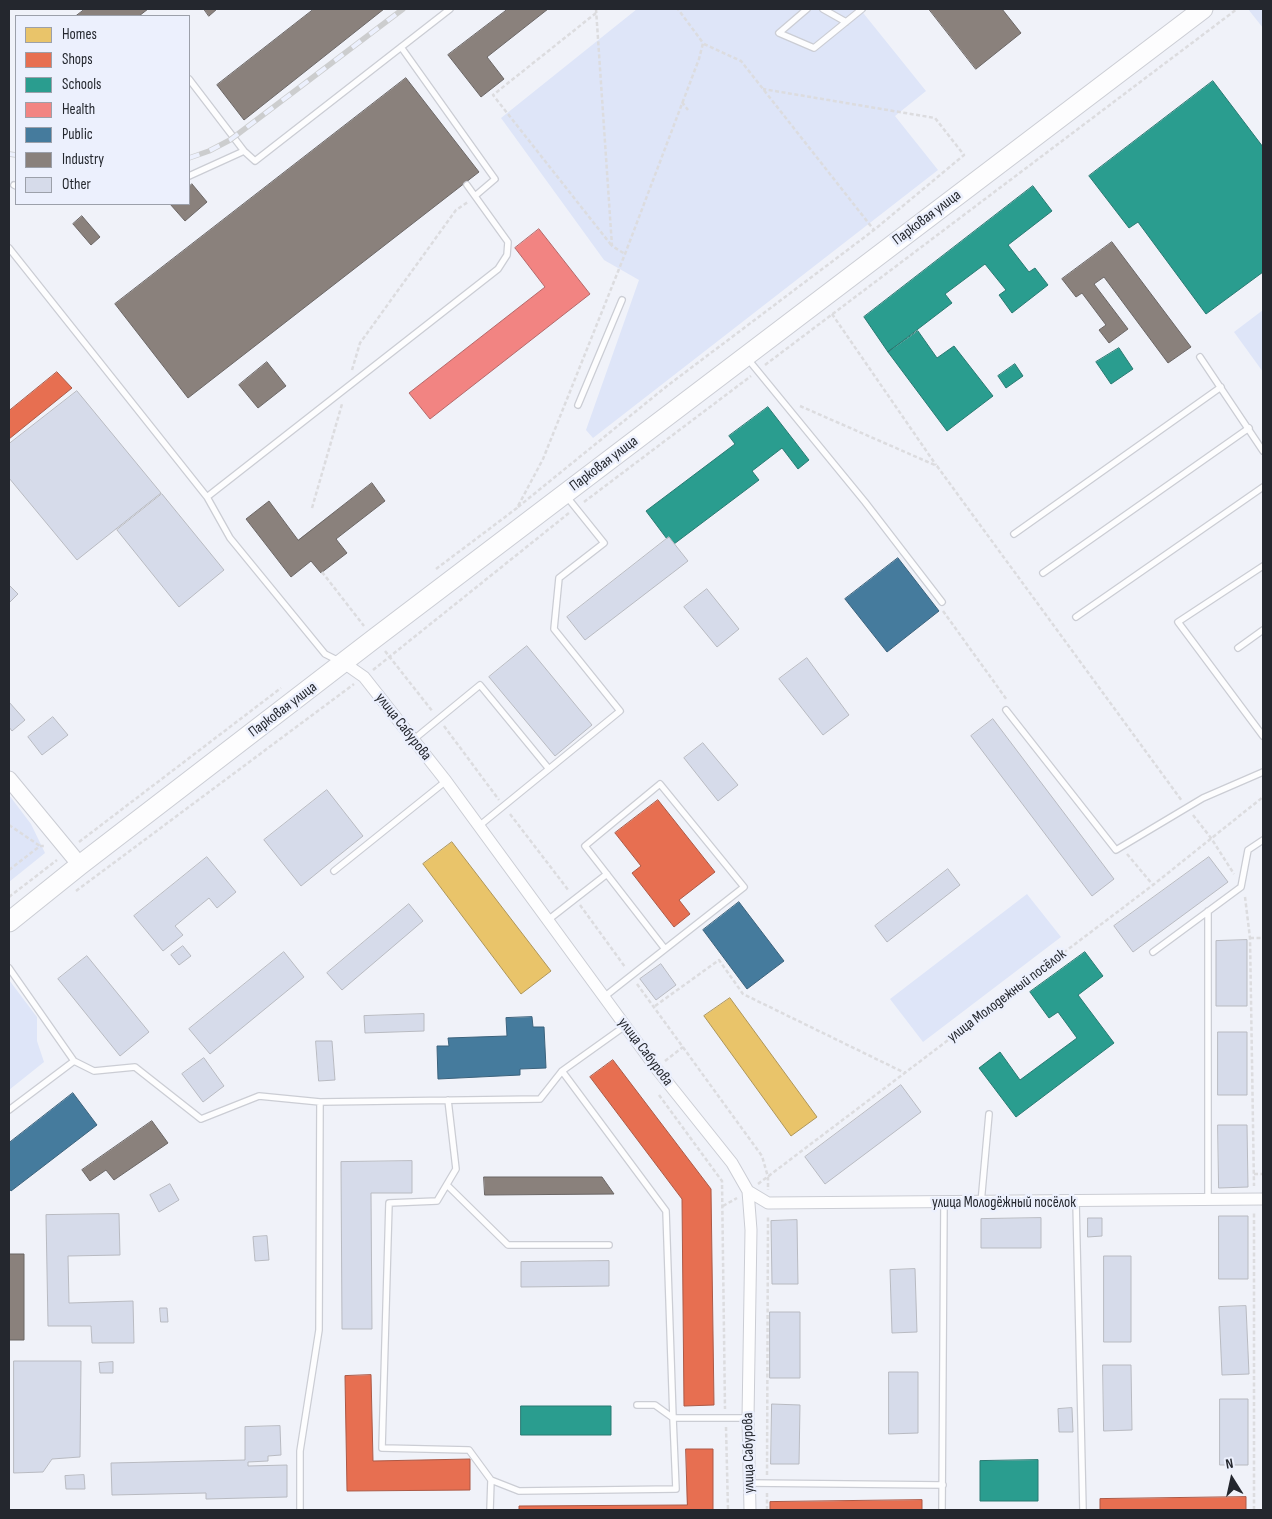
<!DOCTYPE html>
<html>
<head>
<meta charset="utf-8">
<style>
	body { margin:0 }
	#map { position:relative; width:1272px; height:1519px; overflow:hidden; background:#f0f2f9; font-family:"Sofia Sans Condensed",sans-serif }
	canvas { display:block }
	.frame { position:absolute; inset:0; border:10px solid #24272e; pointer-events:none }
	.legend { position:absolute; left:15px; top:15px; width:175px; height:190px; box-sizing:border-box; background:#ecf0fd; border:1px solid #9ca0aa; margin:0; padding:6px 9px; list-style:none; font-size:15px; color:#24272e }
	.legend li { display:flex; align-items:center; gap:10px; height:25px }
	.legend b { width:25px; border:1px solid #9ca0aa }
	.north { position:absolute; left:1207px; top:1454px; width:50px; height:50px; -webkit-text-stroke:4px #ecf0fd; paint-order:stroke; rotate:350deg; font-size:14px; font-weight:700; line-height:20px; text-align:center; color:#24272e }
	.north::after { content:''; display:block; margin:auto; width:18px; height:22px; background:#24272e; clip-path:polygon(50% 0,100% 100%,50% 72%,0 100%) }
</style>
</head>
<body>
<div id="map">
<canvas width="1272" height="1519"></canvas>
<div class="frame"></div>
<ul class="legend">
<li><b style="height:14px;background:#e9c46a"></b>Homes</li>
<li><b style="height:14px;background:#e76f51"></b>Shops</li>
<li><b style="height:14px;background:#2a9d8f"></b>Schools</li>
<li><b style="height:14px;background:#f28482"></b>Health</li>
<li><b style="height:14px;background:#457b9d"></b>Public</li>
<li><b style="height:14px;background:#8a817c"></b>Industry</li>
<li><b style="height:14px;background:#d6dbea"></b>Other</li>
</ul>
<div class="north">N</div>
</div>
<script>
const g = document.querySelector('canvas').getContext('2d');
g.lineJoin = 'round';
function paint(path, color) {
  g.fillStyle = color;
  g.fill(path, 'evenodd');
}
function trace(path, color, width, dash) {
  g.strokeStyle = color;
  g.lineWidth = width;
  g.lineCap = dash ? 'butt' : 'round';
  g.setLineDash(dash || []);
  g.stroke(path);
}
function write(font, color, halo, rows, align = 'center') {
  g.font = font + ' "Sofia Sans Condensed",sans-serif';
  g.lineWidth = 5;
  g.setLineDash([]);
  g.textBaseline = 'middle';
  g.strokeStyle = halo;
  g.fillStyle = color;
  for (const [text, x, y, turn = 0] of rows) {
    g.save();
    g.translate(x, y);
    g.rotate((+turn || 0) * Math.PI / 180);
    g.textAlign = isNaN(turn) ? turn : align;
    if (halo) g.strokeText(text, 0, 0);
    g.fillText(text, 0, 0);
    g.restore();
  }
}
const green = new Path2D(`
	M637,9H860L926,91L895,116L938,170L593,438L586,430L639,280L604,260L501,118Z
	M1248,9H1263V28Z
	M1263,310V372L1234,332Z
	M9,795L31,824L45,853L9,882Z
	M1027,894L1061,937L923,1042L890,999Z
	M9,980L37,1017V1041L44,1062L9,1090Z`);
const homes = new Path2D(`
	M452,842L551,971L521,994L423,864Z
	M730,998L817,1117L791,1136L704,1016Z`);
const shops = new Path2D(`
	M57,372L72,388L9,439V411Z
	M658,800L715,872L679,900L690,914L674,927L632,873L641,866L615,833Z
	M613,1060L711,1189L714,1405L684,1406L682,1199L590,1077Z
	M371,1375L373,1461L470,1459V1490L347,1491L345,1376Z
	M686,1449H713V1510H519V1506L687,1505Z
	M1246,1497V1510H1100V1499Z
	M922,1500V1510H770V1502Z`);
const schools = new Path2D(`
	M1213,81L1263,147V272L1206,314L1138,222L1129,228L1089,176Z
	M1033,186L1052,211L1008,245L1029,272L1035,268L1048,285L1012,313L999,295L1006,290L985,264L945,294L952,303L888,352L864,317Z
	M918,331L937,358L954,346L993,396L947,431L888,352Z
	M1119,348L1133,369L1111,384L1096,362Z
	M1015,364L1023,376L1006,388L998,376Z
	M768,407L809,460L798,469L782,448L752,471L759,480L674,544L669,537L667,539L646,511L735,444L729,436Z
	M1085,952L1103,976L1078,995L1114,1043L1016,1117L979,1068L1000,1052L1020,1080L1077,1038L1058,1012L1049,1018L1030,992Z
	M521,1406H611V1435H521Z
	M1038,1460V1501H980V1461Z`);
const health = new Path2D(`
	M539,229L590,294L430,419L409,393L545,287L515,248Z`);
const public = new Path2D(`
	M898,558L939,611L887,652L845,599Z
	M739,902L784,961L747,989L703,930Z
	M532,1017L533,1027H544L546,1068L520,1069V1075L438,1079L437,1046H449L448,1038L507,1036L506,1018Z
	M73,1093L97,1125L11,1191L9,1188V1143Z`);
const industry = new Path2D(`
	M85,9H148L139,16H76Z
	M204,9H217L209,16Z
	M314,9H384L244,120L217,85Z
	M508,9H548L487,57L504,79L481,97L448,55Z
	M929,9H1002L1021,33L976,69Z
	M406,78L479,172L188,398L115,304Z
	M192,184L207,202L185,221L170,204H189V187Z
	M82,216L100,237L91,245L73,224Z
	M1112,242L1191,347L1168,363L1104,277L1094,284L1128,329L1109,343L1099,330L1106,325L1082,293L1076,297L1062,279Z
	M267,362L286,386L258,408L239,385Z
	M372,483L385,501L336,539L347,553L321,573L311,561L291,577L246,519L269,501L298,540Z
	M152,1121L168,1143L114,1180L106,1170L90,1181L82,1170Z
	M484,1177H602L614,1194L485,1195Z
	M9,1254H24V1340H9Z`);
const building = new Path2D(`
	M77,391L161,493L77,560L9,478V444Z
	M162,494L224,570L179,607L117,530Z
	M669,537L688,561L585,640L567,617Z
	M9,585L18,594L9,603Z
	M707,589L739,629L717,647L684,607Z
	M527,646L592,725L555,756L489,677Z
	M807,658L849,715L823,735L779,679Z
	M9,702L25,720L12,731L9,727Z
	M53,717L68,735L42,755L28,737Z
	M993,719L1114,879L1092,896L971,736Z
	M703,743L738,785L718,801L684,758Z
	M327,790L363,836L301,886L264,840Z
	M207,857L236,892L217,908L209,898L175,926L183,935L163,951L134,916Z
	M1209,857L1228,882L1133,952L1114,926Z
	M948,869L960,885L887,942L875,926Z
	M409,904L423,921L342,990L327,973Z
	M1247,940V1006H1216V941Z
	M183,946L191,956L179,965L171,955Z
	M284,952L304,977L210,1054L189,1029Z
	M87,956L149,1032L120,1056L58,979Z
	M661,964L676,985L656,1000L640,979Z
	M424,1014V1031L365,1033L364,1016Z
	M1218,1032H1247V1095H1218Z
	M316,1041H332L335,1080L319,1081Z
	M204,1058L224,1086L203,1102L182,1074Z
	M901,1085L921,1112L825,1184L805,1157Z
	M1218,1125H1247L1248,1187L1219,1188Z
	M412,1161V1193H371L372,1329H342L341,1162Z
	M170,1184L179,1200L159,1212L150,1195Z
	M119,1214L120,1255L68,1256L69,1303L133,1301L134,1343H92L91,1326H48L46,1215Z
	M1219,1216H1248V1279H1219Z
	M1041,1218V1248H981V1219Z
	M1088,1218H1102V1236L1088,1237Z
	M797,1220L798,1284H772L771,1221Z
	M267,1236L269,1260L255,1261L253,1237Z
	M1104,1256H1131V1342H1104Z
	M609,1261V1286L521,1287V1262Z
	M915,1269L917,1332L892,1333L890,1270Z
	M1246,1306L1249,1374L1222,1375L1219,1307Z
	M160,1308H167L168,1322H161Z
	M770,1312H800V1378H770Z
	M14,1361H81L80,1457L52,1459L43,1472L14,1473Z
	M113,1362V1373H100L99,1363Z
	M1103,1365H1131L1132,1430L1104,1431Z
	M889,1372H918V1433L889,1434Z
	M1220,1399H1248V1465H1220Z
	M772,1404L800,1405L799,1464H771Z
	M1072,1408L1073,1432H1059L1058,1409Z
	M280,1426L281,1455L268,1456V1461L248,1462V1466L287,1465V1497L206,1499V1493L112,1495L111,1463L245,1460V1427Z
	M84,1475L85,1489H66L65,1476Z`);
const path = new Path2D(`
	M596,9L612,246L625,254
	M596,13L493,95L612,246
	M704,44L741,61L874,230
	M682,102L688,110
	M832,314L936,465
	M765,365L1237,9
	M352,370L360,343L456,210L468,202
	M800,406L937,466L1182,801
	M584,502L751,376
	M518,507L667,386L874,230L964,155L935,118L763,89
	M312,508L342,404
	M436,569L517,508L543,459L625,254L699,59L703,43L678,9
	M322,572L364,626
	M943,611L1007,700
	M385,651L433,712
	M373,670L569,513
	M444,726L499,800
	M510,814L569,891
	M1193,815L1211,838L1234,874
	M9,825L40,846
	M79,842L281,688
	M1127,854L1153,885
	M9,870L40,846H46
	M76,891L354,684
	M9,897L57,860
	M1245,897L1250,938L1254,1186
	M580,905L625,967
	M1250,938H1263
	M637,984L762,1156L768,1177V1190
	M655,1006L719,960L743,994L905,1073
	M665,1061L683,1047
	M659,1095L722,1181L725,1409
	M1254,1174H1263
	M758,1184L1153,885L1263,797
	M723,1206L737,1198
	M726,1427L728,1510
	M767,1475L768,1215
	M767,1493V1510
	M1254,1510V1212`);
const service = new Path2D(`
	M807,9L779,33L814,48L862,9
	M823,9L846,22
	M401,47L495,179L475,196
	M189,79L244,151L255,161L450,9
	M189,176L244,151
	M14,185L16,186
	M9,248L207,497L230,538L325,654L339,661
	M1200,357L1263,451
	M747,358L865,502L942,602
	M578,405L622,300
	M207,497L498,269L507,255L508,242L467,185
	M1014,534L1221,387
	M1263,566L1178,622L1263,736
	M1043,573L1249,428
	M1076,617L1263,487
	M1238,648L1263,630
	M1006,710L1116,850L1203,798L1263,772
	M413,740L480,685L549,769
	M479,826L620,711L554,629L559,578L604,543L567,497
	M334,871L446,781
	M1208,911V1200
	M548,920L607,874
	M1153,952L1241,887L1248,850L1263,840
	M9,968L74,1061L94,1071L135,1067L201,1119L259,1096L320,1102L540,1099L562,1071L625,1026
	M604,997L744,887L660,784L585,846L665,949
	M562,1071L666,1211L673,1418H748
	M448,1100L456,1169L437,1201L389,1203L382,1448L469,1450L491,1480
	M9,1110L74,1061
	M447,1185L508,1245H609
	M1076,1202L1083,1510
	M981,1203L989,1114
	M749,1483L943,1485
	M300,1510V1451L319,1330L320,1102
	M490,1510L491,1480L519,1491L676,1489L673,1418L655,1405H637
	M942,1510L944,1203`);
const minor = new Path2D(`
	M344,663L364,677L446,781L656,1068L732,1163L748,1191L751,1230L748,1418L750,1510
	M748,1191L768,1203L1263,1199`);
const tertiary = new Path2D(`
	M9,779L80,865`);
const primary = new Path2D(`
	M9,922L80,865L375,638L1203,9`);
const rail = new Path2D(`
	M9,154L16,155
	M189,158L209,151L230,140L403,9`);
const streetNames = [
	["Парковая улица",927,218,-37],
	["Парковая улица",604,464,-37],
	["Парковая улица",283,710,-37],
	["улица Сабурова",403,727,52],
	["улица Молодежный посёлок",1007,996,-37],
	["улица Сабурова",645,1052,53],
	["улица Молодёжный посёлок",1004,1203],
	["улица Сабурова",749,1453,-91]
];
paint(green, '#dee5f8');
paint(homes, '#e9c46a');
trace(homes, '#ae9558', 1);
paint(shops, '#e76f51');
trace(shops, '#ac5946', 1);
paint(schools, '#2a9d8f');
trace(schools, '#287a72', 1);
paint(health, '#f28482');
trace(health, '#b46869', 1);
paint(public, '#457b9d');
trace(public, '#3b627c', 1);
paint(industry, '#8a817c');
trace(industry, '#6b6665', 1);
paint(building, '#d6dbea');
trace(building, '#b8bac1', 1);
trace(service, '#cbcdd4', 8);
trace(minor, '#cbcdd4', 13);
trace(tertiary, '#cbcdd4', 17);
trace(primary, '#cbcdd4', 21);
trace(path, '#dcdcdf', 2.5, [4, 2.5]);
trace(service, '#fdfdfe', 5.5);
trace(minor, '#fdfdfe', 11);
trace(tertiary, '#fdfdfe', 15);
trace(primary, '#fdfdfe', 19);
trace(rail, '#cccdce', 5.5);
trace(rail, '#ecf0fd', 4, [11]);
write('15px', '#24272e', '#ecf0fd', streetNames);
</script>
</body>
</html>
